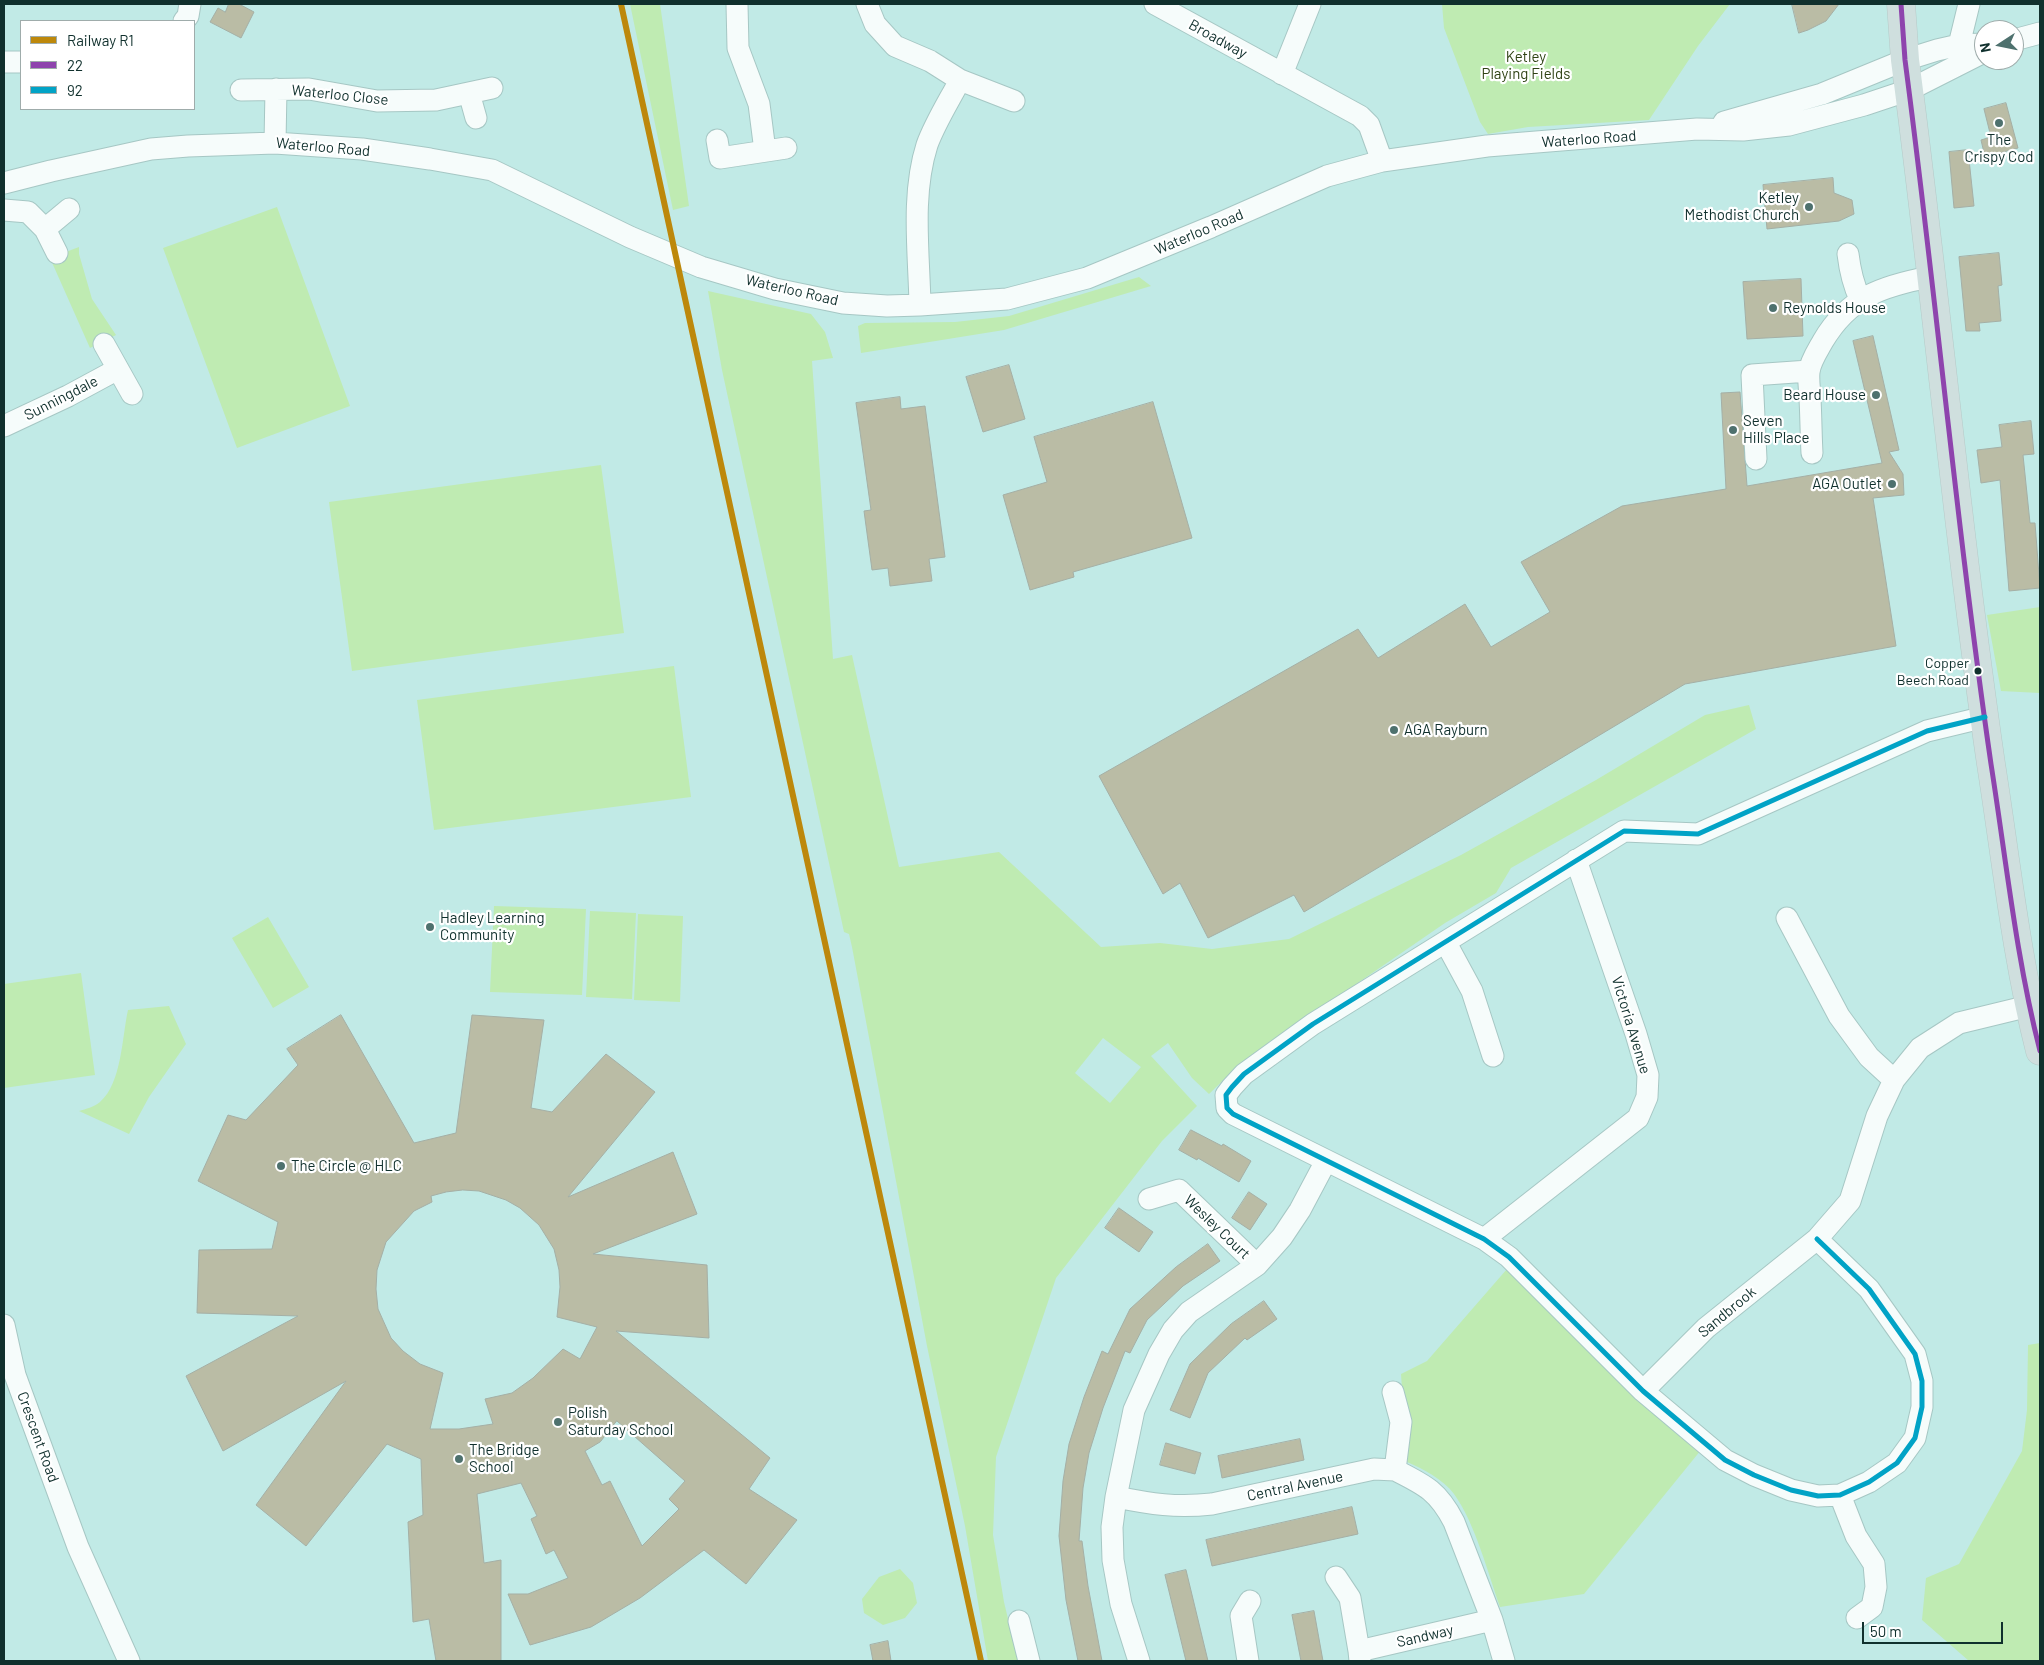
<!DOCTYPE html>
<html>
<head>
<meta charset="utf-8">
<style>
	body { margin:0 }
	#map { position:relative; width:2044px; height:1665px; overflow:hidden; background:#c1eae6; font-family:Barlow,sans-serif }
	canvas { display:block }
	.frame { position:absolute; inset:0; border:5px solid #10302d; pointer-events:none }
	.legend { position:absolute; left:20px; top:20px; width:175px; height:90px; box-sizing:border-box; background:#fff; border:1px solid #9facab; margin:0; padding:6px 9px; list-style:none; font-size:15px; color:#10302d }
	.legend li { display:flex; align-items:center; gap:10px; height:25px }
	.legend b { width:25px; border:1px solid #9facab }
	.north { position:absolute; left:1974px; top:20px; width:50px; height:50px; box-sizing:border-box; background:#fff; border:1px solid #9facab; border-radius:50%; rotate:259deg; font-size:14px; font-weight:700; line-height:20px; text-align:center; color:#10302d }
	.north::after { content:''; display:block; margin:auto; width:18px; height:22px; background:#4e716e; clip-path:polygon(50% 0,100% 100%,50% 72%,0 100%) }
	.scale { position:absolute; left:1862px; top:1622px; width:141px; height:22px; box-sizing:border-box; border:2px solid #10302d; border-top:0; padding-left:6px; font-size:15px; line-height:18px; white-space:nowrap; color:#10302d; -webkit-text-stroke:4px #fff; paint-order:stroke }
</style>
</head>
<body>
<div id="map">
<canvas width="2044" height="1665"></canvas>
<div class="frame"></div>
<ul class="legend">
<li><b style="height:6px;background:#bd880b"></b>Railway R1</li>
<li><b style="height:6px;background:#8e44ad"></b>22</li>
<li><b style="height:6px;background:#01a3c6"></b>92</li>
</ul>
<div class="north">N</div>
<div class="scale">50 m</div>
</div>
<script>
const g = document.querySelector('canvas').getContext('2d');
g.lineJoin = 'round';
function paint(path, color) {
  g.fillStyle = color;
  g.fill(path, 'evenodd');
}
function trace(path, color, width, dash) {
  g.strokeStyle = color;
  g.lineWidth = width;
  g.lineCap = dash ? 'butt' : 'round';
  g.setLineDash(dash || []);
  g.stroke(path);
}
function write(font, color, halo, rows, align = 'center') {
  g.font = font + ' Barlow,sans-serif';
  g.lineWidth = 4.5;
  g.setLineDash([]);
  g.textBaseline = 'middle';
  g.strokeStyle = halo;
  g.fillStyle = color;
  for (const [text, x, y, turn = 0] of rows) {
    g.save();
    g.translate(x, y);
    g.rotate((+turn || 0) * Math.PI / 180);
    g.textAlign = isNaN(turn) ? turn : align;
    if (halo) g.strokeText(text, 0, 0);
    g.fillText(text, 0, 0);
    g.restore();
  }
}
const green = new Path2D(`
	M630,4H660L689,206L673,210Z
	M1442,4H1730L1698,46L1649,120L1528,127L1488,134L1480,122L1444,28Z
	M277,207L350,406L237,448L163,248Z
	M79,247V254L92,299L116,335L90,348L50,258Z
	M1139,277L1151,286L1004,330L861,353L858,326L865,323L955,322L1009,316Z
	M708,291L811,314L825,332L833,358L812,361L833,659L852,655L899,867L999,852L1101,947L1160,943L1212,949L1289,939L1461,855L1596,780L1705,715L1749,705L1756,729L1511,868L1496,893L1445,923L1240,1064L1209,1094L1192,1078L1168,1043L1151,1056L1197,1106L1162,1141L1056,1278L996,1457L993,1535L1004,1602L1018,1661H988L965,1526L927,1346L852,947L849,934L844,932L722,370ZM1103,1038L1141,1067L1110,1103L1075,1073Z
	M601,465L624,633L352,671L329,502Z
	M2040,607V693L2001,691L1987,615Z
	M674,666L691,797L434,830L417,700Z
	M494,906L586,909L582,995L490,992Z
	M590,911L636,913L632,999L586,997Z
	M638,914L683,916L680,1002L634,1000Z
	M268,917L309,987L273,1008L232,938Z
	M81,973L95,1075L4,1088V984Z
	M169,1006L186,1044L149,1097L129,1134L79,1111C86,1109 94,1107 100,1102C122,1083 122,1036 128,1010Z
	M1507,1269L1701,1450L1584,1594L1500,1607C1488,1573 1475,1523 1454,1494C1443,1479 1423,1469 1407,1462L1401,1374L1427,1361Z
	M2040,1343V1661H1969L1922,1620L1926,1578L1959,1564L2022,1451L2027,1410L2028,1345Z
	M900,1569L913,1583L917,1603L905,1618L883,1625L864,1613L862,1599L879,1577Z`);
const building = new Path2D(`
	M229,4H239L254,12L241,38L210,22L218,8L225,12Z
	M1792,4H1839L1826,21L1808,30L1799,33Z
	M2006,103L2018,148L1985,157L1981,140L1991,137L1984,109Z
	M1968,150L1974,206L1954,208L1949,152Z
	M1833,178L1834,193L1852,200L1854,214L1839,221L1767,229L1763,185Z
	M1999,253L2002,285L1998,286L2001,321L1979,323L1980,331H1966L1959,257Z
	M1801,279L1803,336L1747,339L1743,282Z
	M1873,336L1899,450L1889,452L1903,474L1904,495L1873,498L1896,646L1685,684L1304,912L1294,895L1208,938L1180,883L1163,894L1099,776L1358,629L1378,658L1465,604L1491,647L1550,612L1521,562L1622,506L1726,489L1721,393L1740,392L1747,486L1882,463L1853,341Z
	M1009,365L1025,419L983,432L966,377Z
	M900,397L901,409L925,406L945,557L929,559L932,581L890,586L888,568L872,570L864,511L871,510L856,403Z
	M1153,402L1192,538L1073,572L1074,577L1030,590L1003,495L1047,482L1034,437Z
	M2031,421L2034,454L2023,455L2030,523H2035L2040,588L2009,591L2000,480L1981,483L1977,450L2002,447L1999,425Z
	M341,1015L414,1143L456,1133L472,1015L544,1020L531,1108L552,1112L606,1054L655,1092L568,1197L673,1152L697,1214L593,1254L707,1265L709,1338L616,1331L770,1458L749,1489L797,1520L746,1584L704,1550L640,1598L591,1627L530,1645L508,1594H528L568,1578L554,1550L546,1554L531,1519L537,1516L521,1483L477,1494L484,1563L501,1560V1661H436L429,1619L413,1622L408,1522L423,1515L421,1459L387,1444L306,1546L256,1505L346,1381L223,1451L186,1376L298,1316L197,1313L199,1250L272,1249L278,1222L198,1181L228,1115L246,1120L298,1065L287,1049ZM463,1190L479,1191L506,1200L520,1208L539,1225L554,1249L559,1270L560,1287L557,1317L597,1327L580,1359L563,1349L533,1378L512,1393L485,1399L493,1424L459,1429H430L443,1373L420,1364L403,1351L391,1338L378,1309L376,1289L377,1270L386,1242L414,1211L432,1202L431,1196L446,1192ZM617,1421L685,1481L669,1499L679,1509L642,1546L610,1481L602,1485L585,1451L600,1442Z
	M1191,1130L1222,1146L1223,1144L1251,1161L1239,1182L1198,1158L1197,1160L1179,1150Z
	M1249,1192L1267,1204L1250,1230L1232,1218Z
	M1119,1208L1153,1232L1139,1252L1105,1228Z
	M1208,1244L1220,1261L1183,1286L1147,1320L1130,1353L1125,1351L1103,1408L1089,1453L1083,1488L1079,1541H1082L1088,1586L1102,1661H1078L1066,1600L1059,1536L1063,1481L1069,1444L1084,1397L1102,1351L1108,1354L1130,1309L1176,1267Z
	M1264,1301L1277,1319L1247,1340L1245,1338L1208,1373L1190,1418L1170,1410L1190,1364L1231,1324Z
	M1300,1439L1304,1460L1222,1478L1218,1456Z
	M1166,1443L1201,1453L1195,1474L1160,1465Z
	M1352,1507L1358,1534L1212,1566L1206,1540Z
	M1186,1570L1208,1661H1186L1165,1575Z
	M1314,1611L1323,1661H1301L1292,1615Z
	M888,1641L891,1661H873L870,1645Z`);
const minor = new Path2D(`
	M737,4L738,48L759,104L765,151
	M867,4L875,24L895,46L930,61L960,80C949,101 935,123 927,145C911,195 919,253 920,305
	M1155,4L1360,116L1369,125L1382,161
	M184,21L188,16L190,4
	M2014,40L2040,33
	M1959,45L1969,4
	M4,62H21
	M1282,74L1310,4
	M960,80L1014,101
	M241,90L309,89L377,101L436,100L492,88
	M469,93L476,118
	M1724,122L1822,94L1905,60L1937,50L1959,45L1984,44
	M717,140L720,158L786,148
	M275,143L276,89
	M4,183L51,171L151,149L188,146L275,143L362,149L430,159L492,170L630,237L701,267L775,289L843,303L887,306L920,305L1007,299L1087,278L1211,227L1327,176L1382,161L1487,146L1697,129L1743,130L1789,125L1864,105L1909,90L1984,52
	M4,210L28,212L45,229L57,253
	M45,229L69,209
	M1848,254C1850,271 1853,284 1860,299
	M104,344L132,394
	M4,426L68,396L118,369
	M1812,453C1811,435 1811,417 1810,399C1810,391 1808,381 1809,372C1810,362 1818,350 1823,341C1849,297 1882,286 1930,277
	M1756,459L1752,375L1809,371
	M1787,918L1839,1016L1869,1057L1894,1080
	M1446,943L1472,991L1493,1056
	M1149,1199L1179,1190L1257,1265
	M1484,1239L1638,1118L1647,1097L1648,1075L1636,1034L1576,860
	M1817,1239L1869,1289L1915,1354L1922,1381V1407L1915,1438L1897,1463L1869,1482L1840,1495L1818,1496L1791,1490L1754,1475L1725,1460L1643,1391L1509,1257L1484,1239L1233,1114L1227,1108L1226,1095L1232,1087L1244,1074L1313,1024L1624,831L1698,834L1927,731L1985,717
	M4,1325L15,1375L78,1547L129,1661
	M1643,1391L1706,1328L1817,1239L1850,1201L1877,1116L1894,1080L1920,1048L1959,1023L2029,1006
	M1395,1470C1425,1485 1438,1491 1454,1522L1492,1620L1504,1661
	M1840,1495L1856,1536L1874,1564L1876,1587L1872,1607L1857,1618
	M1116,1497C1151,1504 1176,1508 1212,1504L1374,1469L1395,1470L1401,1422L1393,1392
	M1336,1577L1350,1598L1359,1651
	M1019,1621L1029,1661
	M1139,1661L1121,1604L1113,1560L1112,1527L1116,1497L1134,1410L1159,1354L1173,1330L1189,1312L1257,1265L1282,1237L1300,1210L1326,1161
	M1248,1661L1241,1616L1250,1601
	M1360,1661L1359,1651L1492,1620`);
const major = new Path2D(`
	M1901,4L1905,60C1936,295 1957,530 1991,764C2006,859 2016,957 2040,1051`);
const bus1 = new Path2D(`
	M1901,4L1905,60C1936,295 1957,530 1991,764C2006,859 2016,957 2040,1051`);
const bus2 = new Path2D(`
	M1817,1239L1869,1289L1915,1354L1922,1381V1407L1915,1438L1897,1463L1869,1482L1840,1495L1818,1496L1791,1490L1754,1475L1725,1460L1643,1391L1509,1257L1484,1239L1233,1114L1227,1108L1226,1095L1232,1087L1244,1074L1313,1024L1624,831L1698,834L1927,731L1985,717`);
const rail1 = new Path2D(`
	M621,4L981,1661`);
const markers = [
	[1999,123,5,"#4e716e"],
	[1809,207,5,"#4e716e"],
	[1773,308,5,"#4e716e"],
	[1876,395,5,"#4e716e"],
	[1733,430,5,"#4e716e"],
	[1892,484,5,"#4e716e"],
	[1978,671,4.5,"#10302d"],
	[1394,730,5,"#4e716e"],
	[430,927,5,"#4e716e"],
	[281,1166,5,"#4e716e"],
	[558,1422,5,"#4e716e"],
	[459,1459,5,"#4e716e"]
];
const busNames = [
	["Copper",1969,663],
	["Beech Road",1969,680]
];
const streetNames = [
	["Broadway",1218,39,29],
	["Waterloo Close",340,95,6],
	["Waterloo Road",1589,139,-4],
	["Waterloo Road",323,147,5],
	["Waterloo Road",1199,232,-23],
	["Waterloo Road",792,290,13],
	["Sunningdale",61,398,-27],
	["Victoria Avenue",1631,1025,73],
	["Wesley Court",1217,1227,44],
	["Sandbrook",1727,1312,-40],
	["Crescent Road",38,1437,70],
	["Central Avenue",1295,1486,-12],
	["Sandway",1425,1636,-13]
];
const parkNames = [
	["Ketley",1526,57],
	["Playing Fields",1526,74]
];
const poiNames = [
	["The",1999,140,"center"],
	["Crispy Cod",1999,157,"center"],
	["Ketley",1799,198,"right"],
	["Methodist Church",1799,215,"right"],
	["Reynolds House",1783,308],
	["Beard House",1866,395,"right"],
	["Seven",1743,421],
	["Hills Place",1743,438],
	["AGA Outlet",1882,484,"right"],
	["AGA Rayburn",1404,730],
	["Hadley Learning",440,918],
	["Community",440,935],
	["The Circle @ HLC",291,1166],
	["Polish",568,1413],
	["Saturday School",568,1430],
	["The Bridge",469,1450],
	["School",469,1467]
];
paint(green, '#bfebb2');
paint(building, '#babca5');
trace(building, '#a4afa5', 1);
trace(minor, '#a6c7c4', 23);
trace(major, '#b5cac8', 29);
trace(minor, '#f6fcfb', 21);
trace(major, '#cfdfde', 28);
trace(bus1, '#8e44ad', 5);
trace(bus2, '#01a3c6', 5);
trace(rail1, '#bd880b', 6);
for (const [x, y, r, color] of markers) {
  const dot = new Path2D();
  dot.arc(x, y, r, 0, 2 * Math.PI);
  g.fillStyle = color;
  g.fill(dot);
  trace(dot, '#fff', 2);
}
write('14px', '#10302d', '#fff', busNames, 'right');
write('15px', '#10302d', '#fff', streetNames);
write('15px', '#2f4214', '#fff', parkNames);
write('15px', '#10302d', '#fff', poiNames, 'left');
</script>
</body>
</html>
